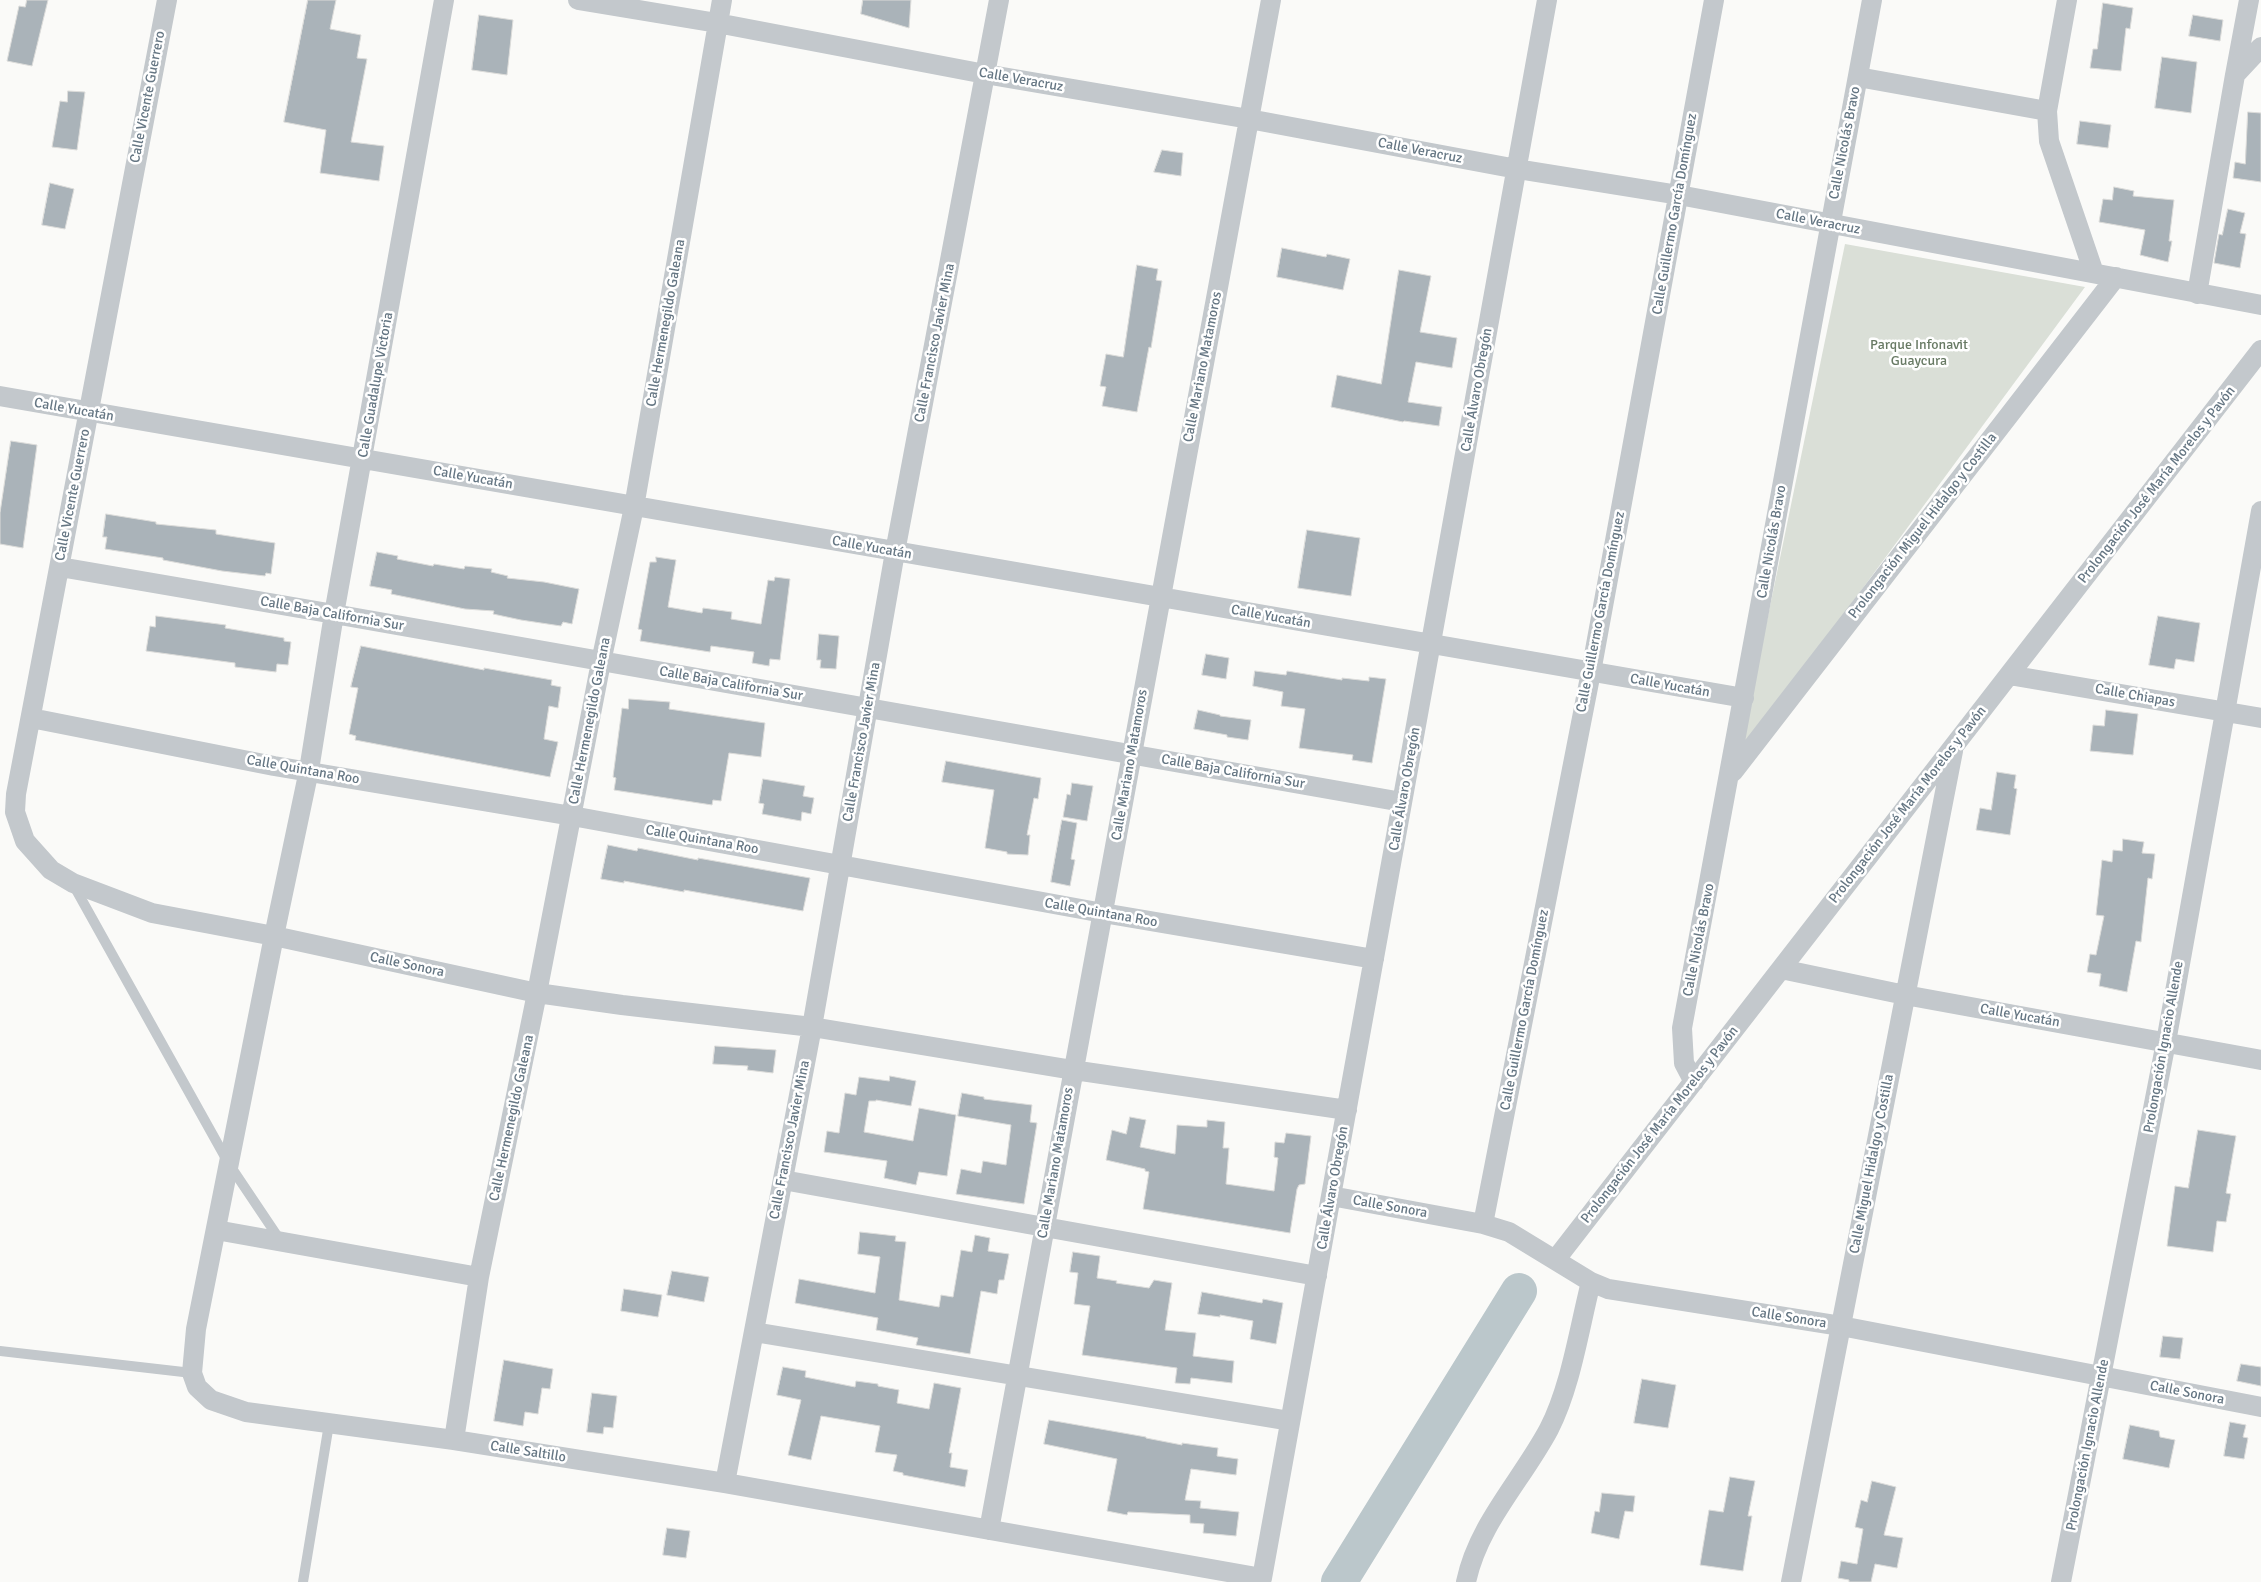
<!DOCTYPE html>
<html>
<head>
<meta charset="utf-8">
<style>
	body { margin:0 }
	canvas { display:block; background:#fafaf8 }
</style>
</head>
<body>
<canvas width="2261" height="1582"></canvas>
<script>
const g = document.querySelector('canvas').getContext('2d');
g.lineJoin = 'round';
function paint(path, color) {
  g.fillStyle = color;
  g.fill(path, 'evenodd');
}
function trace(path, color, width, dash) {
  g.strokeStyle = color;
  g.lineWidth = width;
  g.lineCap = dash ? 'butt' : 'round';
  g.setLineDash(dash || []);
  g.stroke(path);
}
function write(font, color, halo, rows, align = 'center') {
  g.font = font + ' Signika,sans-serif';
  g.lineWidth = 5;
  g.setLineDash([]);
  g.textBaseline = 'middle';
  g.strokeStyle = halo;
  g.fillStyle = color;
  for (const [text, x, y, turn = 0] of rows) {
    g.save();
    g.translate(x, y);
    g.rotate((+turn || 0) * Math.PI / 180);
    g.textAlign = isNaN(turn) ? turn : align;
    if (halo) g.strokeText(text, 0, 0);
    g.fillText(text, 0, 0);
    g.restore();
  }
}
const green = new Path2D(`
	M1845,244L2085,287L1739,756Z`);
const river = new Path2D(`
	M1339,1582L1519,1291`);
const building = new Path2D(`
	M27,0H48L32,66L7,61L19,6L25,7Z
	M308,0H336L330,29L361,35L357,58L367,59L351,142L384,146L379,181L320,173L326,130L284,122Z
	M863,0H911L909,28L861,14Z
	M2103,3L2133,8L2130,29L2126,28L2121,71L2090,68L2093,49H2097Z
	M479,15L513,20L507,75L472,70Z
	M2193,15L2223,20L2220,41L2189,36Z
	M2162,57L2197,62L2191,113L2155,108Z
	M68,91L85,92L77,150L52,147L60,101L67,102Z
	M2248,112L2261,113V182L2233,178L2235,162L2245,164Z
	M2080,121L2111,125L2108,148L2077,144Z
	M1162,150L1183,153L1181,176L1154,172Z
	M50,183L74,189L65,229L42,225Z
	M2114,187L2134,191L2133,196L2174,200L2169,241H2172L2168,262L2140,255L2145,230L2099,222L2103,199L2112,200Z
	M2228,209L2245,213L2240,233L2246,234L2240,268L2214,263L2219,234L2222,235Z
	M1282,248L1326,257L1327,254L1350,259L1343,290L1277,277Z
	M1137,265L1158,269L1156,280L1162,281L1151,348L1149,347L1137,412L1102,406L1106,387L1100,386L1106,354L1123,357Z
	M1399,270L1431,276L1420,332L1457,338L1452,368L1416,362L1408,402L1442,407L1439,426L1404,421L1403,422L1331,407L1337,375L1381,384Z
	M11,441L37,445L23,548L0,544V513Z
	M106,514L156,522V524L216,530V534L275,543L271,574L266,573L265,576L222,571L163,560V558L105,549L107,537H103Z
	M1307,530L1360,538L1351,596L1298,588Z
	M377,552L398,556L397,559L433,566L434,564L464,569L465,566L492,569L491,572L508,576L507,578L544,582L579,589L572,624L563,622L561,626L521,620L493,614L494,611L465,609L391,594L392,590L370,586Z
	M656,557L676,560L668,607L702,613L703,608L732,612L731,619L761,624L768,580L774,581L775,577L790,579L780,660L770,659L769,666L752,663L754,652L711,646L710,652L640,641L642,630L638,629L650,562H656Z
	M156,616L226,625L225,628L284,638V641L291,642L288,665L277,664L276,672L235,667V663L146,651L150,626L155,627Z
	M2158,616L2200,623L2194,662L2176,659L2174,669L2149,665Z
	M819,634L839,636L836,669L820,668L821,660H817Z
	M361,646L484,670V668L552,680L551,685L561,687L558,708L549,706L544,739L558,742L550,777L355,740L356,736L349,734L358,688L351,687Z
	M1206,654L1229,658L1226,679L1202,675Z
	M1255,671L1286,675L1287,671L1342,680V678L1369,681V677L1386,679L1372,763L1352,760L1353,755L1299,748L1305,709L1281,706L1283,692L1253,686Z
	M629,699L670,702L669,709L765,723L761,757L729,753L721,801L713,800L712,805L614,790L616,778L613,777L622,708L628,709Z
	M1198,710L1220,715V716L1251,720L1248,740L1227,737V735L1194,729Z
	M2106,710L2138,714L2133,755L2090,751L2093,725L2104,726Z
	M946,761L1041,778L1038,799L1034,798L1027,835H1030L1028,855L1007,854V852L985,848L994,790L942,782Z
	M1997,772L2016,775L2014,788L2017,789L2010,835L1976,830L1980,808L1991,810Z
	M763,779L805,786L803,796L814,798L811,814L802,812L801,821L762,814L764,804L759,803Z
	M1072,783L1093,786L1087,821L1063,817L1067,794L1070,795Z
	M1062,820L1077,823L1071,859L1075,860L1070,886L1051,882Z
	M2123,839L2144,842L2142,853L2155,854L2152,879L2148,878L2141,942L2136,941L2127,992L2099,986L2101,974L2087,972L2090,954L2096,955L2104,916L2096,915L2102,860L2112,862L2113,850L2122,851Z
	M608,845L637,851L638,848L698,860V858L810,878L803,911L684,890V892L624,881V883L601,879Z
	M715,1046L776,1050L773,1073L747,1070L748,1066L713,1064Z
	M890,1076L916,1081L911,1106L876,1100V1101H869L864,1132L913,1141L919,1108L956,1115L947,1176L919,1172L916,1185L884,1178L887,1161L824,1152L827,1131L839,1133L845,1093L856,1095L859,1077L889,1081Z
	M962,1093L984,1097V1099L1032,1105L1030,1122L1037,1123L1024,1204L956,1194L961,1169L981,1173L983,1161L1006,1165L1011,1125L958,1116Z
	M1130,1117L1146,1120L1140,1147L1175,1154L1177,1125L1207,1127V1120L1225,1122L1223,1148H1229L1226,1184L1274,1191L1278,1158L1274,1157L1275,1142L1284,1143L1286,1133L1311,1136L1305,1184L1299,1185L1297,1189L1290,1233L1143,1209L1149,1172L1145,1171V1169L1106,1160L1112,1130L1126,1134Z
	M2198,1130L2236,1136L2226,1193L2231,1194L2226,1222L2217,1221L2213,1252L2167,1246L2175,1186L2188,1188Z
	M860,1232L896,1236L895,1241L906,1242L899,1300L939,1307L941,1295L953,1297L961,1250L972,1252L975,1235L990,1238L988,1251L1009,1254L1004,1280H999L997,1294L981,1291L970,1354L916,1345L918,1338L876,1330L878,1318L795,1303L799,1279L875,1293L880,1257L858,1254Z
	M1073,1252L1100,1256L1097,1278L1117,1281L1116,1283L1149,1288L1154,1280L1172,1283L1165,1330L1196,1333L1193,1356L1234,1361L1232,1383L1191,1378L1190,1384L1175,1383L1177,1368L1082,1355L1090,1306L1074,1304L1078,1273L1070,1272Z
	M672,1271L709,1277L704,1302L667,1295Z
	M624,1289L662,1295L658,1317L621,1311Z
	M1202,1292L1262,1303L1263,1299L1283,1303L1276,1344L1250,1339L1253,1321L1220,1315V1317L1198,1314Z
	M2163,1336L2183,1338L2180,1359L2160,1357Z
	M504,1360L553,1369L550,1389L542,1388L538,1414L525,1412L523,1426L494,1421Z
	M2241,1364L2261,1367V1386L2237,1381Z
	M783,1367L806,1371L805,1377L855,1387L856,1381L878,1384V1386L899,1390L897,1403L929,1409L934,1383L961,1388L949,1453H952L950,1467L968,1470L965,1487L903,1475V1473L893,1471L897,1455L875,1452L880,1426L821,1416L811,1460L788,1455L801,1400L777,1395Z
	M1642,1379L1676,1385L1668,1428L1634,1423Z
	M592,1393L617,1396L613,1428L604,1427L603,1434L587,1432Z
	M1049,1420L1146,1437V1438L1182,1445V1443L1218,1448L1217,1456L1238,1459L1236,1475L1191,1469L1185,1500L1201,1501L1200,1508L1239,1512L1236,1536L1203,1533L1204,1524L1190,1523V1515L1128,1512L1127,1515L1107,1511L1117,1459L1044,1444Z
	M2230,1422L2246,1425L2243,1437L2248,1438L2244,1459L2224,1456Z
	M2130,1425L2159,1431L2160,1437L2175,1440L2169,1468L2123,1459Z
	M1730,1477L1755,1481L1748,1516H1752L1743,1571L1700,1565L1709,1510L1723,1512Z
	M1872,1481L1896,1487L1884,1535L1903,1538L1897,1568L1875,1564L1871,1582H1849V1580L1838,1578L1841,1561L1857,1564L1863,1529L1855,1527L1861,1500L1867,1502Z
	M1602,1493L1635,1496L1633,1512L1625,1511L1619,1539L1591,1533L1595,1511L1599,1512Z
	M667,1528L690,1531L686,1558L663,1555Z`);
const lane = new Path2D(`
	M74,886L229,1164L280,1240
	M0,1351L192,1373
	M303,1582L329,1424`);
const street = new Path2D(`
	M167,0L16,794L15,812L25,841L51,870L73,883L152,913L274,936L537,993L622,1005L812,1027L1073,1070L1347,1110
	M444,0L334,614L309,770L274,936L196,1329L192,1373L197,1387L211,1400L246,1412L454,1440L725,1483L1262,1578
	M578,0L717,23L985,74L1249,119L1517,169L1679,195L2261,305
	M2067,0L2047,111L2049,141L2094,273
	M2235,75L2249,0
	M1858,77L2047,111
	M2197,294L2235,75L2261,47
	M0,396L1744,698
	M60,567L334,614L1402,802
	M2009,675L2261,718
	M31,718L274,766L572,816L1103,913L1374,959
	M1733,772L2116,277
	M1781,969L1905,995L2261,1060
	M1694,1082L1684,1063L1682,1028L1872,0
	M783,1180L1317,1276
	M1331,1196L1483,1224L1509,1232L1591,1282L1608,1289L1841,1326L2261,1407
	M1483,1224L1591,672L1714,0
	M216,1230L479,1277
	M1556,1259L2261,350
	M754,1332L1290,1421
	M454,1440L479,1277L537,993L601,662L634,507L722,0
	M725,1483L812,1027L895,552L999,0
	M989,1530L1271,0
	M1262,1578L1547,0
	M1466,1582C1478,1524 1522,1480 1549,1429C1571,1386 1579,1329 1591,1282
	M1791,1582L1953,751
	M2061,1582L2166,1042L2261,511`);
const streetNames = [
	["Calle Veracruz",1021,80,10],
	["Calle Vicente Guerrero",148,97,-79],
	["Calle Nicolás Bravo",1845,143,-79],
	["Calle Veracruz",1420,151,11],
	["Calle Guillermo García Domínguez",1675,214,-80],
	["Calle Veracruz",1818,222,11],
	["Calle Hermenegildo Galeana",666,323,-80],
	["Calle Francisco Javier Mina",935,343,-79],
	["Calle Mariano Matamoros",1203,367,-79],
	["Calle Guadalupe Victoria",376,385,-80],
	["Calle Álvaro Obregón",1477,390,-80],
	["Calle Yucatán",74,410,10],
	["Calle Yucatán",473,478,10],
	["Prolongación José María Morelos y Pavón",2157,485,-52],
	["Calle Vicente Guerrero",73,495,-79],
	["Prolongación Miguel Hidalgo y Costilla",1923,526,-52],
	["Calle Nicolás Bravo",1772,542,-80],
	["Calle Yucatán",872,548,10],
	["Calle Guillermo García Domínguez",1601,612,-79],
	["Calle Baja California Sur",332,614,10],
	["Calle Yucatán",1271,617,10],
	["Calle Baja California Sur",731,684,10],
	["Calle Yucatán",1670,686,10],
	["Calle Chiapas",2135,696,10],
	["Calle Hermenegildo Galeana",590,721,-79],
	["Calle Francisco Javier Mina",862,742,-80],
	["Calle Mariano Matamoros",1130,765,-80],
	["Calle Quintana Roo",303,770,10],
	["Calle Baja California Sur",1233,772,10],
	["Calle Álvaro Obregón",1405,789,-80],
	["Prolongación José María Morelos y Pavón",1908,805,-52],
	["Calle Quintana Roo",702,840,10],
	["Calle Quintana Roo",1101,913,10],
	["Calle Nicolás Bravo",1699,940,-79],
	["Calle Sonora",407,965,12],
	["Calle Guillermo García Domínguez",1525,1010,-79],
	["Calle Yucatán",2020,1016,10],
	["Prolongación Ignacio Allende",2164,1047,-80],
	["Calle Hermenegildo Galeana",512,1118,-78],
	["Prolongación José María Morelos y Pavón",1660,1125,-52],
	["Calle Francisco Javier Mina",790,1140,-79],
	["Calle Mariano Matamoros",1056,1163,-80],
	["Calle Miguel Hidalgo y Costilla",1872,1164,-79],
	["Calle Álvaro Obregón",1333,1188,-80],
	["Calle Sonora",1390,1207,10],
	["Calle Sonora",1789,1318,9],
	["Calle Sonora",2187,1393,11],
	["Prolongación Ignacio Allende",2088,1445,-79],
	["Calle Saltillo",528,1452,9]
];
const parkNames = [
	["Parque Infonavit",1919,345],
	["Guaycura",1919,361]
];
paint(green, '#dadfd7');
trace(river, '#bbc7cb', 36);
paint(building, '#aab3b9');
trace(building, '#dcdcda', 1);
trace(lane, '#c3c8cc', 10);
trace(street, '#c3c8cc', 20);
write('14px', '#657683', '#fff', streetNames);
write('14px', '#687a64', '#fff', parkNames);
</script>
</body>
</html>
